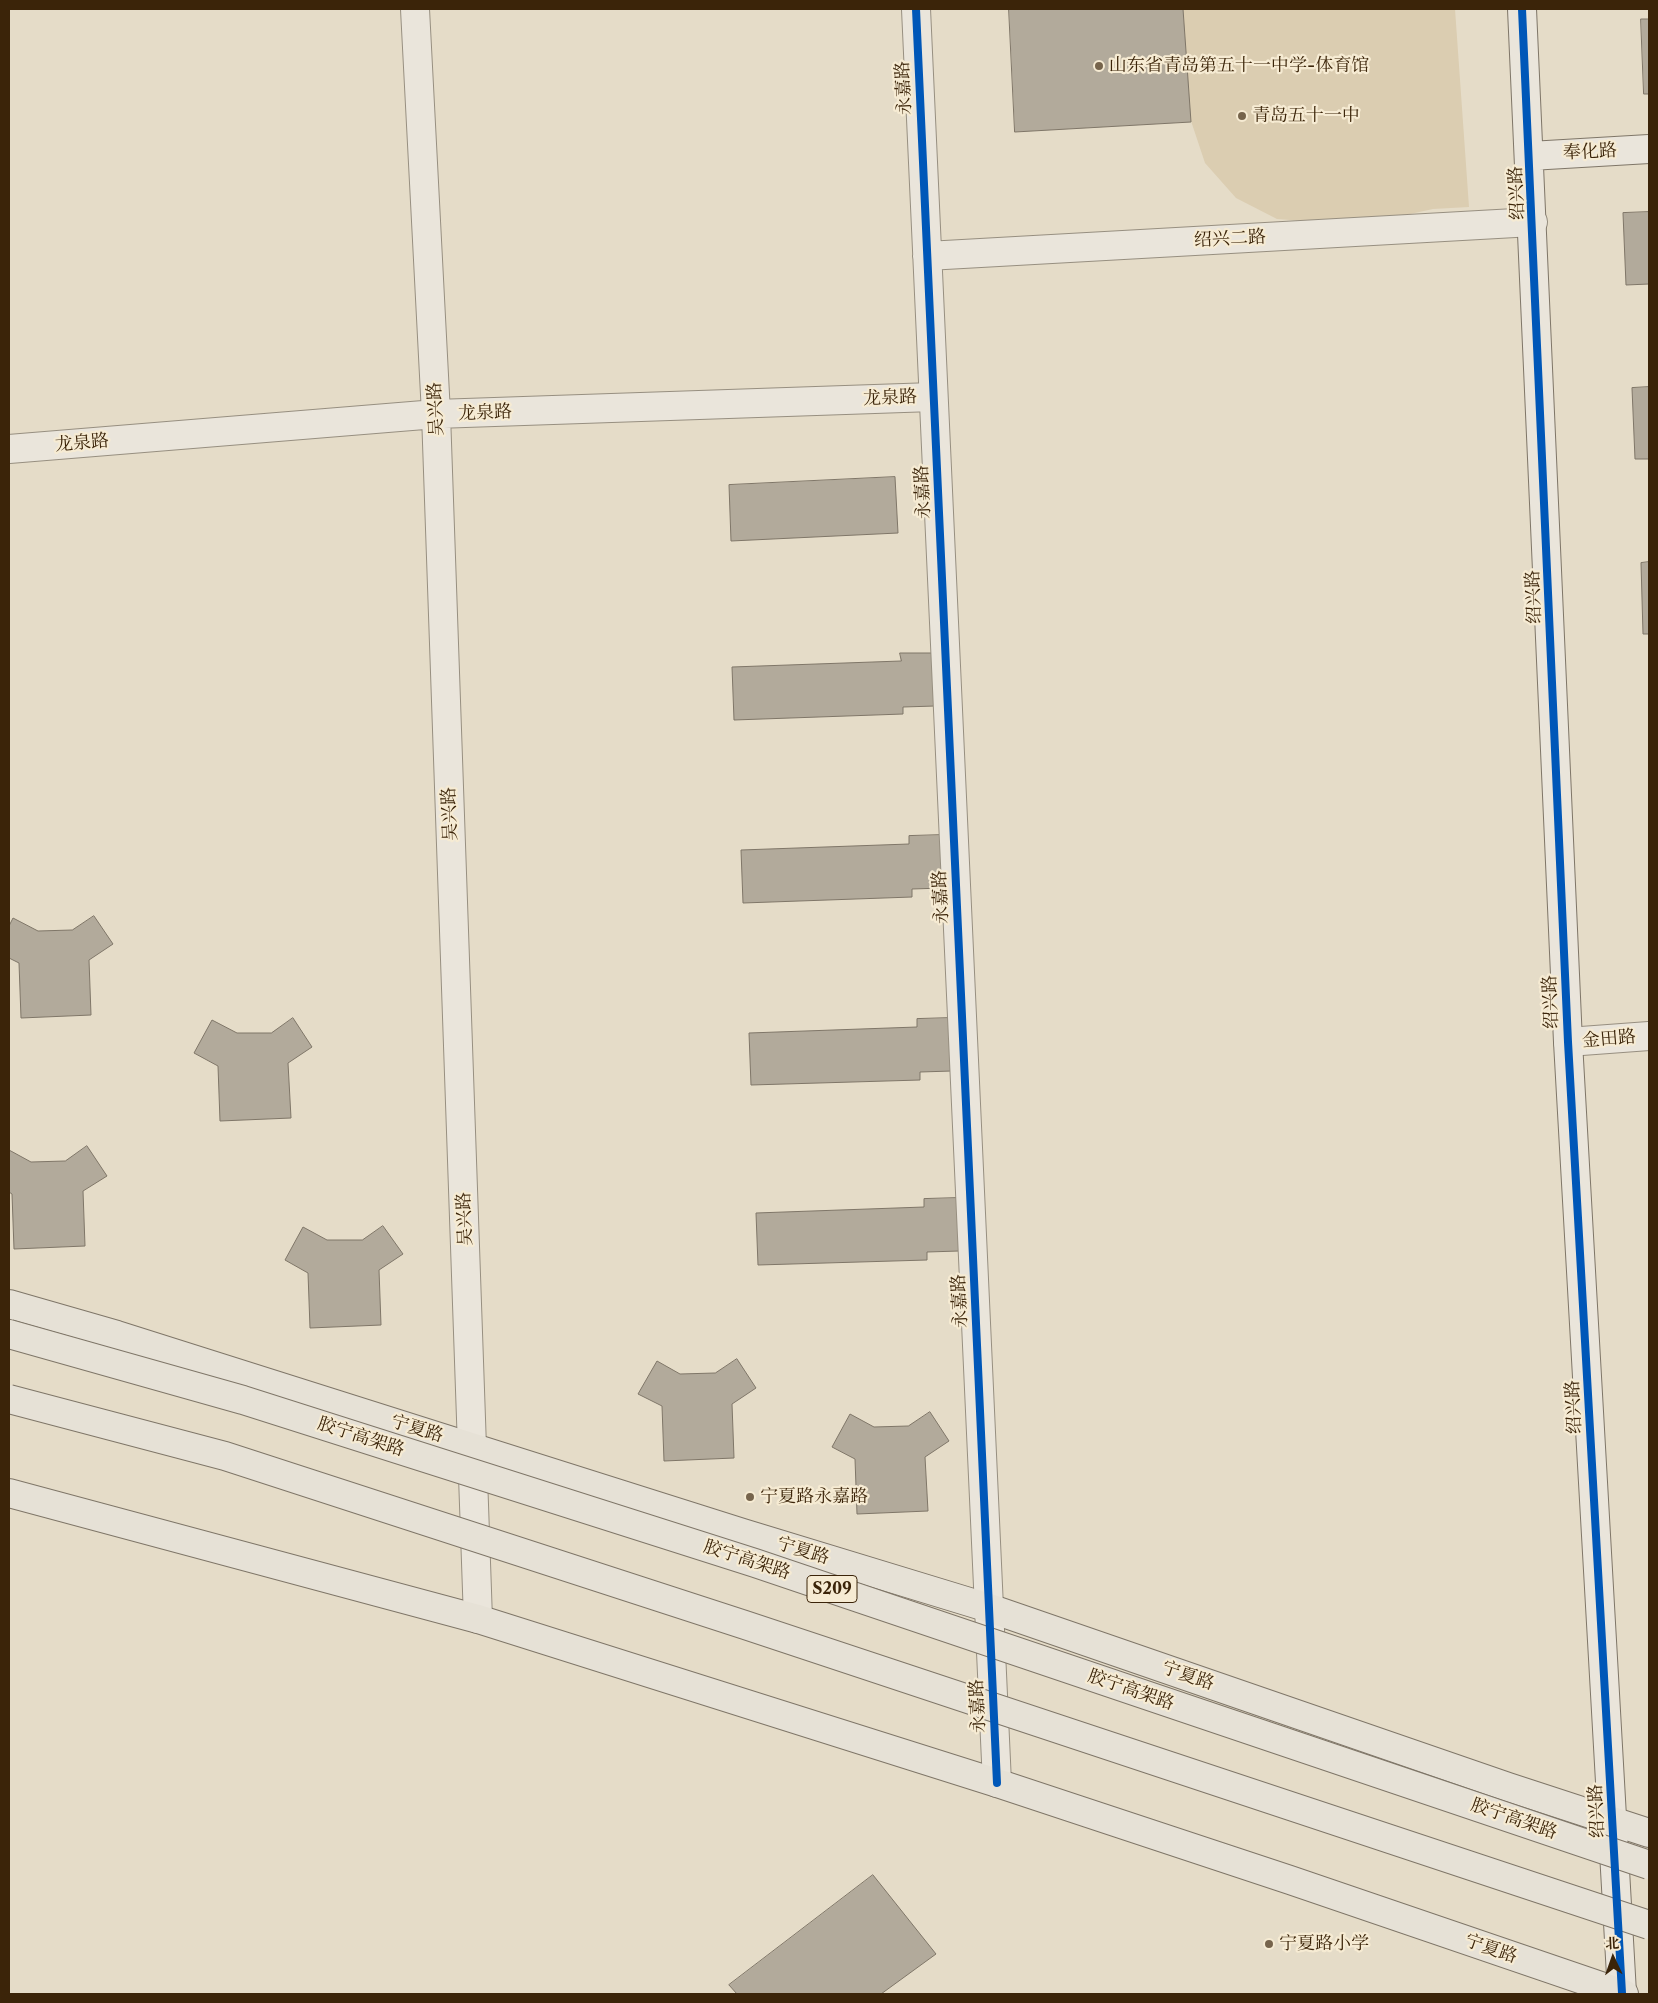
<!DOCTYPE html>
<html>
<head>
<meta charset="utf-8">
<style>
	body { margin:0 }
	#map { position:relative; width:1658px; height:2003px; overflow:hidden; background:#e5dcc8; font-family:"Libre Caslon Text","Noto Serif SC",serif }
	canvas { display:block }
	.frame { position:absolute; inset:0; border:10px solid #3b2409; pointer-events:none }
	.north { position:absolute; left:1588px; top:1933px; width:50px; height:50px; -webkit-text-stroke:4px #f6ebd3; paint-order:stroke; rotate:357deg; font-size:14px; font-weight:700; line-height:20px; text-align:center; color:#3b2409 }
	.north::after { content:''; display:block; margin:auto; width:18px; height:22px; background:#3b2409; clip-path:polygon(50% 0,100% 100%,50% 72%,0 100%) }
</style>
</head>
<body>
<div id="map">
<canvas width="1658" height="2003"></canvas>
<div class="frame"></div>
<div class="north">北</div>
</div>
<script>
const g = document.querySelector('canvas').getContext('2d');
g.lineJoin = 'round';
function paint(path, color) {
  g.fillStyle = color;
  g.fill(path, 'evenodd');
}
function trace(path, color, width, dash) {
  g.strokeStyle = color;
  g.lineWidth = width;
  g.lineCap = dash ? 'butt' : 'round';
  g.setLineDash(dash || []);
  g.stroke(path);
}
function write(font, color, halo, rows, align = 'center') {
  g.font = font + ' "Libre Caslon Text","Noto Serif SC",serif';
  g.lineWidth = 4.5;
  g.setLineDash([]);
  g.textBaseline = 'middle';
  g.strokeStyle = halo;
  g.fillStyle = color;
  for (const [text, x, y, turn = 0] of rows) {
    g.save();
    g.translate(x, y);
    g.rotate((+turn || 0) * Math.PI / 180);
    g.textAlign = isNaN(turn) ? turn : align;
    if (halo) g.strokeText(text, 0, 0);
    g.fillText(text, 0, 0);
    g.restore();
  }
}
const green = new Path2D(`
	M1183,9H1455L1469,207L1433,209L1387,219L1330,223L1277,219L1236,198L1205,163L1189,115Z`);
const building = new Path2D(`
	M1009,9H1183L1191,122L1015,132Z
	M1641,19H1649V94H1644Z
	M1649,212V284L1626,285L1623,213Z
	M1649,387V459H1635L1632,388Z
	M895,477L898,533L731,541L729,485Z
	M1649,562V634H1643L1641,563Z
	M900,653H933L935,706L903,707V714L734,720L732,667L901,661Z
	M942,835L943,888L912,889V897L743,903L741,850L909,844V836Z
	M94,916L113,944L89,960L91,1015L21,1018L19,963L9,958V926L13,918L38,931L72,930Z
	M293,1018L312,1047L288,1063L291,1118L220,1121L218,1066L194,1053L212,1020L237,1033H271Z
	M950,1018L952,1071L920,1072V1080L751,1085L749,1033L917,1027V1019Z
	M87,1146L107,1176L83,1191L85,1246L14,1249L12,1194L9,1192V1150L31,1162L65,1161Z
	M957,1198L959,1251L927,1252V1260L758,1265L756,1213L924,1207V1199Z
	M383,1226L403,1254L379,1270L381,1325L310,1328L308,1273L285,1260L303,1227L327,1240H362Z
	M737,1359L756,1388L732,1404L734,1458L664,1461L662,1406L638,1394L657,1361L680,1374L715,1373Z
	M930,1412L949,1441L925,1457L928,1511L857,1514L855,1459L832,1447L850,1414L874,1427L908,1426Z
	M873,1875L936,1954L881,1994H737L729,1985Z`);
const street = new Path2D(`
	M415,9L436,414L478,1619
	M916,9L997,1783
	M927,256L1533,222
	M9,449L436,414L933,397
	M1568,1042L1649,1036`);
const secondary = new Path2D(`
	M1522,9L1568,1042L1622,1993
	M1530,156L1649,149`);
const primary = new Path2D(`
	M9,1304L117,1335L743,1533L989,1608L1508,1787L1649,1833
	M9,1493L478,1619L997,1783L1290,1880L1624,1994`);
const highwayBridge = new Path2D(`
	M9,1334L243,1400L755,1563L1649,1865
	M9,1399L225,1456L745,1625L1649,1925`);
const cycleway = new Path2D(`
	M916,9L997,1783
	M1522,9L1568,1042L1622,1993`);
const markers = [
	[1099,66,5,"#76644c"],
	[1242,116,5,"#76644c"],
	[750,1497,5,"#76644c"],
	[1269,1944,5,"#76644c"]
];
const shields = [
	[832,1589,50]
];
const shieldNames = [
	["S209",832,1589]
];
const poiNames = [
	["山东省青岛第五十一中学-体育馆",1109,66],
	["青岛五十一中",1252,116],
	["宁夏路永嘉路",760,1497],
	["宁夏路小学",1279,1944]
];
const streetNames = [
	["永嘉路",904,88,-93],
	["奉化路",1590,152,-3],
	["绍兴路",1517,193,-93],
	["绍兴二路",1230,239,-3],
	["龙泉路",890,398,-2],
	["吴兴路",436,409,-93],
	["龙泉路",485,413,-2],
	["龙泉路",82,443,-5],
	["永嘉路",923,492,-93],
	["绍兴路",1534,597,-92],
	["吴兴路",450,814,-92],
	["永嘉路",941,897,-93],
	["绍兴路",1551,1002,-92],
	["金田路",1609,1039,-5],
	["吴兴路",465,1219,-92],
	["永嘉路",960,1301,-93],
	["绍兴路",1574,1407,-93],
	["宁夏路",417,1429,17],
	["胶宁高架路",361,1437,18],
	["宁夏路",803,1551,17],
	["胶宁高架路",747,1560,18],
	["宁夏路",1188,1676,19],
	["胶宁高架路",1131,1690,19],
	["永嘉路",978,1706,-93],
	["绍兴路",1597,1811,-93],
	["胶宁高架路",1514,1819,19],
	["宁夏路",1491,1949,19]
];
paint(green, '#dbcdb1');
paint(building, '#b2aa9b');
trace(building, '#7f7668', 1);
trace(street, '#978f80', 30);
trace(secondary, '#7f7668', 30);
trace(primary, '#7f7668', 30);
trace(street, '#eae5db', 28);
trace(secondary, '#eae5db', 28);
trace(primary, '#e6e1d6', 28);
trace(highwayBridge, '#7f7668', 30, []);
trace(highwayBridge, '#e6e1d6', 28);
trace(cycleway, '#0057b8', 8);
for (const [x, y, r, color] of markers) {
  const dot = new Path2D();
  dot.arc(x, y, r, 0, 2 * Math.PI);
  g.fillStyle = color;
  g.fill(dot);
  trace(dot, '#f6ebd3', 2);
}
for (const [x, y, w] of shields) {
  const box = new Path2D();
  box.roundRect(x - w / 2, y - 13.5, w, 27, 4);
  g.fillStyle = '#f6ebd3';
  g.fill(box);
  trace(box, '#3b2409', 1);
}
write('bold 16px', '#3b2409', null, shieldNames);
write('18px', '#3b2409', '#f6ebd3', poiNames, 'left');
write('18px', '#3b2409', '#f6ebd3', streetNames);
</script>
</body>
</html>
